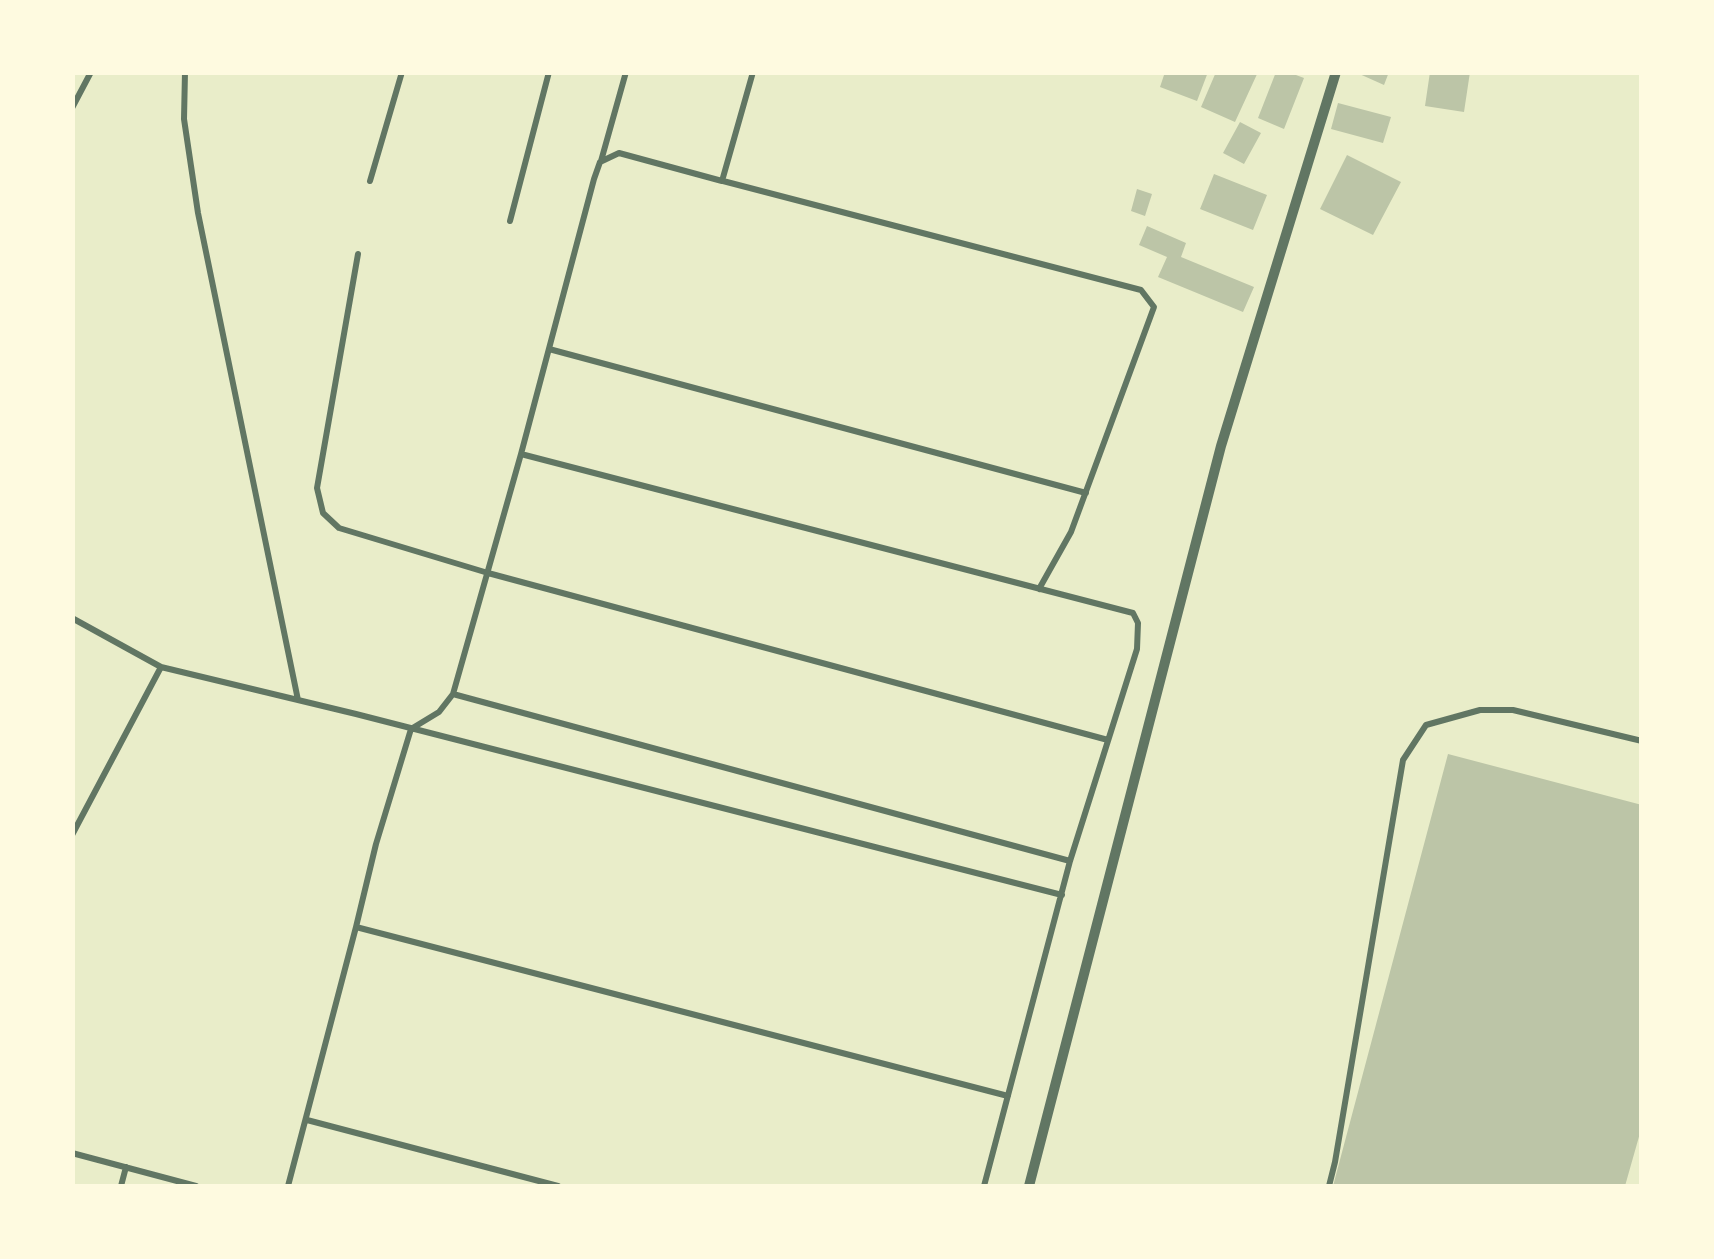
<!DOCTYPE html>
<html>
<head>
<meta charset="utf-8">
<style>
	body { margin:0 }
	#map { position:relative; width:1714px; height:1259px; overflow:hidden; background:#e9edc9; font-family:"Alegreya Sans",sans-serif }
	canvas { display:block }
	.frame { position:absolute; inset:0; border:75px solid #fefae0; pointer-events:none }
</style>
</head>
<body>
<div id="map">
<canvas width="1714" height="1259"></canvas>
<div class="frame"></div>
</div>
<script>
const g = document.querySelector('canvas').getContext('2d');
g.lineJoin = 'round';
function paint(path, color) {
  g.fillStyle = color;
  g.fill(path, 'evenodd');
}
function trace(path, color, width, dash) {
  g.strokeStyle = color;
  g.lineWidth = width;
  g.lineCap = dash ? 'butt' : 'round';
  g.setLineDash(dash || []);
  g.stroke(path);
}
const building = new Path2D(`
	M1165,72H1208L1197,101L1160,87Z
	M1216,72H1258L1235,122L1201,107Z
	M1276,72H1288L1304,78L1284,129L1258,118Z
	M1355,72H1389L1384,85Z
	M1430,72H1470L1464,112L1425,106Z
	M1338,103L1391,117L1383,143L1331,129Z
	M1240,122L1261,133L1244,164L1223,153Z
	M1347,155L1401,182L1373,235L1320,209Z
	M1214,174L1267,195L1253,230L1200,209Z
	M1137,189L1152,194L1145,216L1131,211Z
	M1147,226L1186,243L1181,257L1254,287L1243,312L1158,277L1167,257L1139,245Z
	M1448,754L1642,805V1126L1625,1186H1333Z`);
const service = new Path2D(`
	M185,72L184,119L198,213L298,700
	M72,108L91,72
	M601,161L626,72
	M370,181L402,72
	M723,181L1141,290L1154,307L1071,532L1039,589
	M510,221L549,72
	M358,254L317,488L323,513L339,528L488,573L1108,740
	M549,349L1086,493
	M521,454L1133,613L1138,623L1137,649L1070,861L984,1186
	M72,618L161,667L356,714L1062,895
	M453,694L1070,861
	M72,835L161,667
	M356,927L1008,1096
	M307,1120L558,1186
	M72,1153L196,1186
	M121,1186L126,1167
	M288,1186L356,927L376,844L411,729L439,712L453,694L521,454L594,179L600,162L619,153L722,181L753,72
	M1329,1186L1335,1162L1403,760L1426,725L1480,710H1513L1642,741`);
const minor = new Path2D(`
	M1029,1186L1221,446L1336,72`);
paint(building, '#bcc5a7');
trace(service, '#617663', 6);
trace(minor, '#617663', 10);
</script>
</body>
</html>
